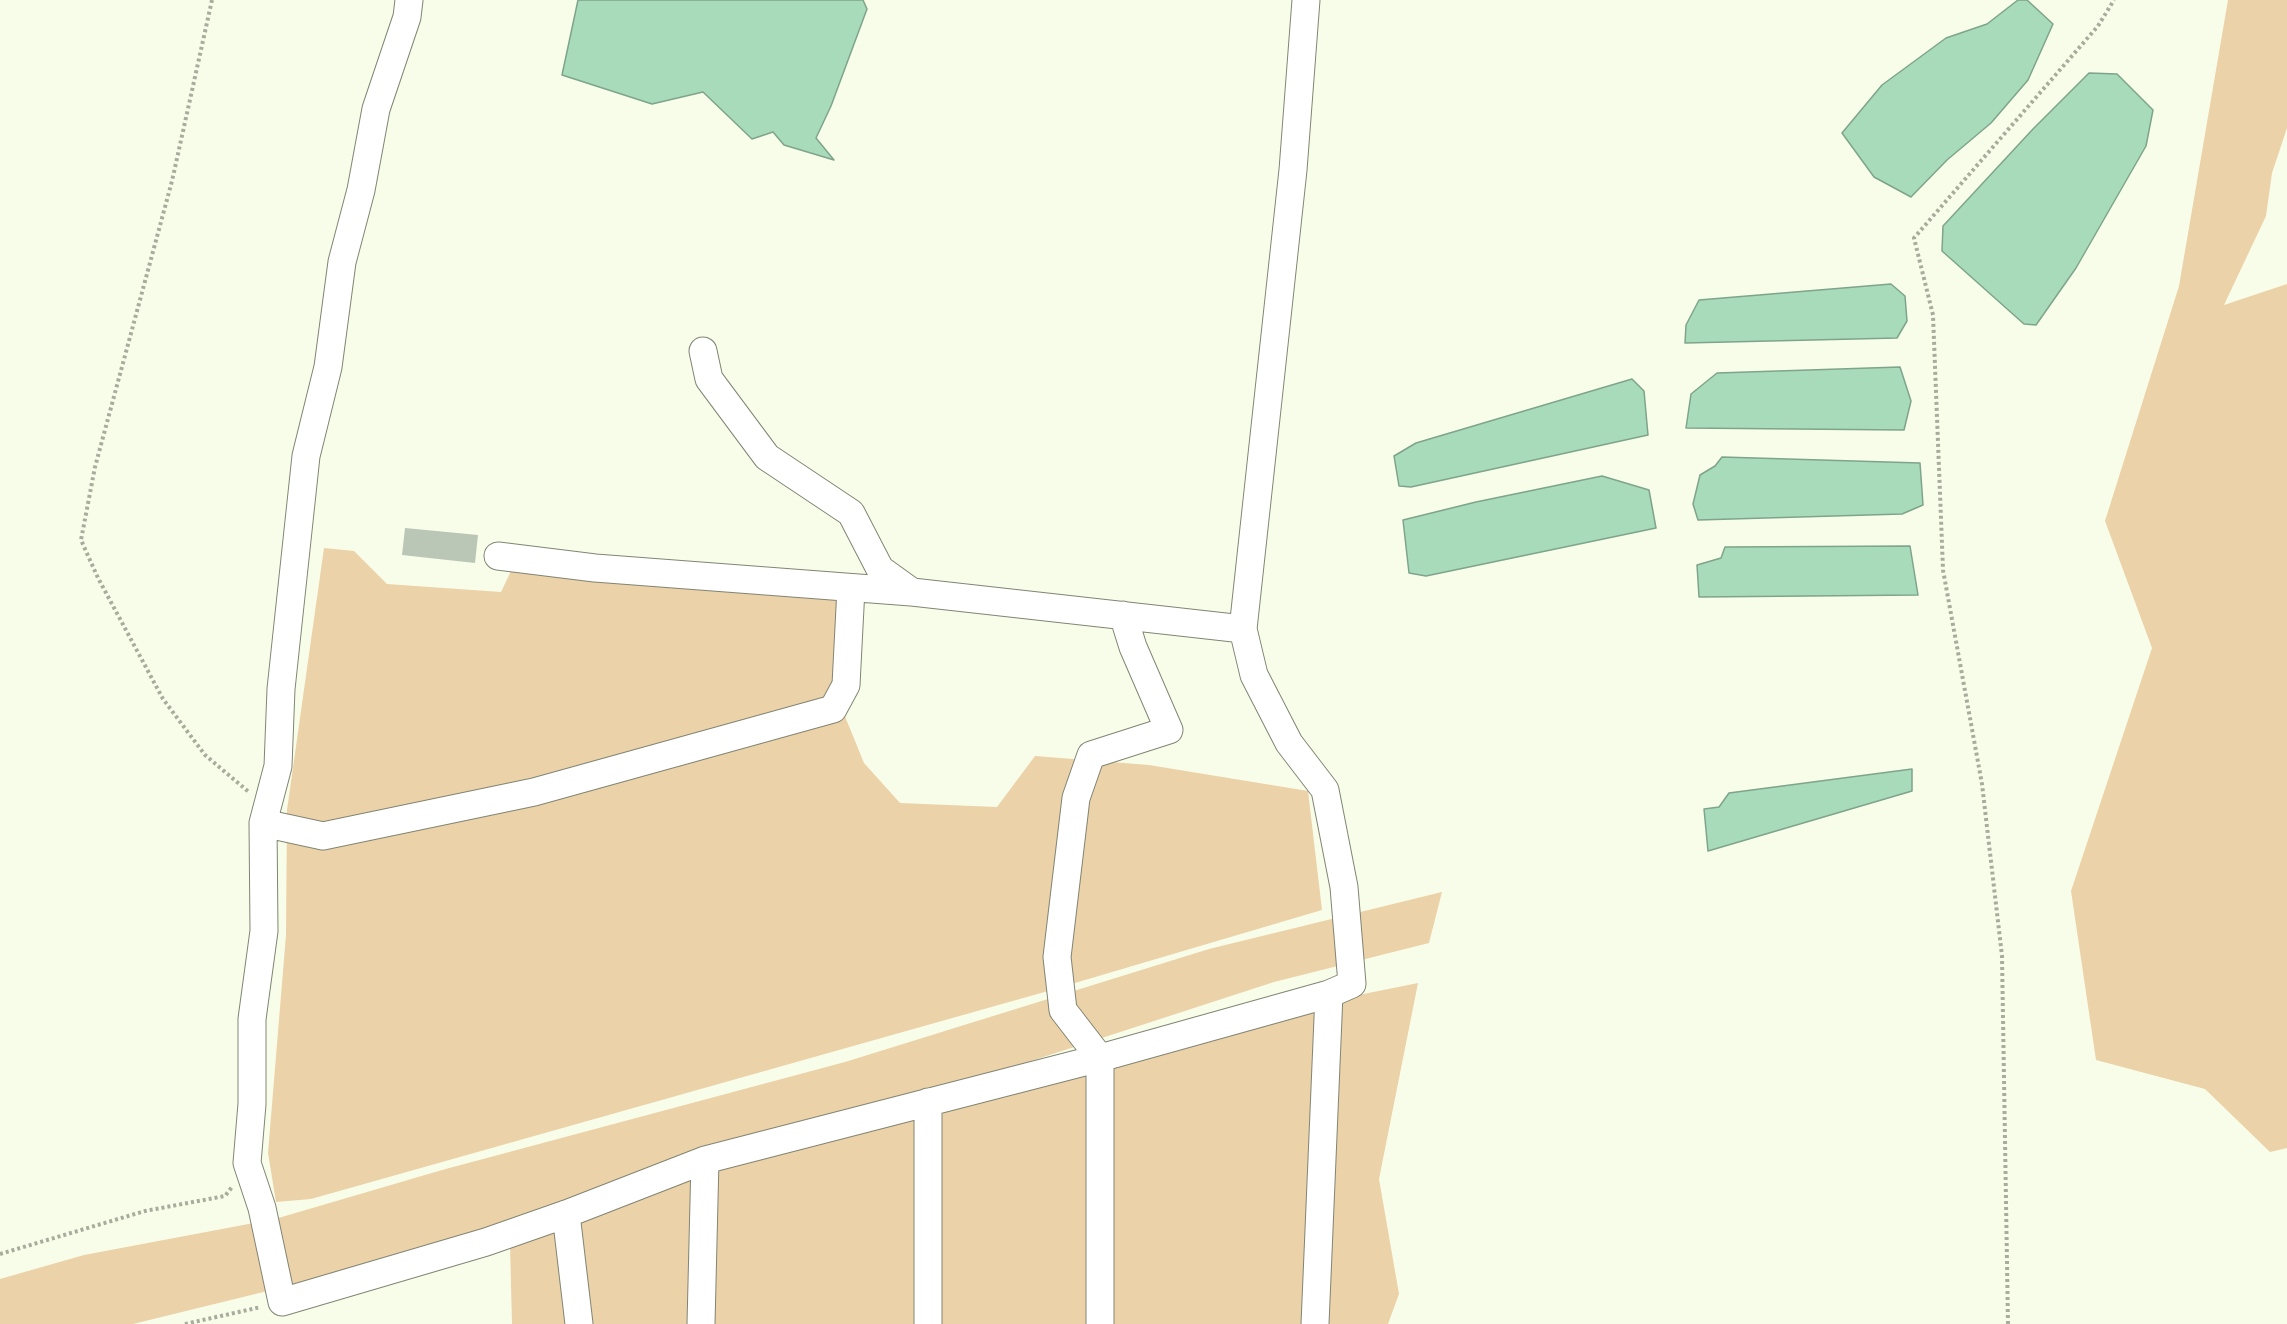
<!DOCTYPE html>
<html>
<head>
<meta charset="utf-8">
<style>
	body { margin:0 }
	canvas { display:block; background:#f8fde9 }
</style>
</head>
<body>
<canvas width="2287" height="1324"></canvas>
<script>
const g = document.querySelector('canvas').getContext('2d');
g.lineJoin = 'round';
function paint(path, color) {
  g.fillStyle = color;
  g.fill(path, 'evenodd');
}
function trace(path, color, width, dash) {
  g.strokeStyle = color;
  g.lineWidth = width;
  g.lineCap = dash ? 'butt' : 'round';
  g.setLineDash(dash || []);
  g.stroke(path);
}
const green = new Path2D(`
	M2228,0H2287V128L2272,173L2266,216L2224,305L2287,284V1148L2270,1152L2205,1089L2096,1060L2071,891L2152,648L2105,521L2179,286Z
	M324,548L354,551L387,584L501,592L511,571L841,596L833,687L864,763L900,803L997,807L1035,756L1149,765L1308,791L1322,910L1041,993L311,1199L276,1202L268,1153L286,935L287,810Z
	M1442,892L1429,943L1274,982L496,1235L133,1324H0V1279L84,1255L275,1219L442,1170L845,1062L1209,949Z
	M1418,983L1379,1179L1399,1294L1388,1324H512L510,1244L699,1166L1319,1003Z`);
const water = new Path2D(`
	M578,0H863L867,9L831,106L816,138L834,160L784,145L773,132L752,139L703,92L652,104L562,75Z
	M2018,0H2027L2053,24L2028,80L1991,123L1947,160L1911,197L1874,177L1842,133L1882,85L1946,38L1987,24Z
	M2089,73L2117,74L2153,110L2146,146L2076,268L2036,325L2024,324L1942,251L1943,226L2033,129Z
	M1891,284L1905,296L1907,321L1897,338L1685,343L1686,325L1699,300Z
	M1900,367L1911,401L1904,430L1686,428L1691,394L1717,373Z
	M1632,379L1644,391L1648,435L1411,487L1399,486L1394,456L1416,443Z
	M1722,457L1920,463L1923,505L1902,514L1698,520L1693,504L1700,475L1715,466Z
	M1602,476L1649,490L1656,528L1426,576L1409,573L1403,520L1476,502Z
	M1910,546L1918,595L1699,597L1697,565L1721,558L1725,547Z
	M1912,769V791L1708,851L1704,809L1719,807L1729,793Z`);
const building = new Path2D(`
	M405,528L478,535L475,563L402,555Z`);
const path = new Path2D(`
	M212,0L172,181L95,467L81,540L98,578L163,699L205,755L250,793
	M0,1254L145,1211L225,1196L232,1187
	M185,1324L261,1307
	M2008,1324L2002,956L1982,784L1943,570L1933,315L1914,238L2098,26L2114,0`);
const minor = new Path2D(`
	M409,0L407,17L376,109L361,190L342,262L328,367L306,456L281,689L278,766L263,823L264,931L252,1019V1104L247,1163L262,1208L282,1302L486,1242L566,1214L705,1160L1100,1058L1329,994L1352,984L1344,887L1325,790L1289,743L1254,675L1243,629
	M703,351L709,379L767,457L851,513L880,569L912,592L1243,629L1293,170L1306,0
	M498,556L595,568L911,592
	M263,823L323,836L534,792L833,709L846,685L851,588
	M928,1102V1324
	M566,1214L579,1324
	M701,1324L705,1160
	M1100,1324V1058L1063,1010L1057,957L1076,798L1091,755L1169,730L1133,647L1123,615
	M1315,1324L1329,994`);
paint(green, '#ebd2a8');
paint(water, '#a7dbba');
trace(water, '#7fa48b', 1.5);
paint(building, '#bac6b6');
trace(minor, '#818574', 29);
trace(path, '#a8ac9d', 4, [3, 3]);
trace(minor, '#fff', 27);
</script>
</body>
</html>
